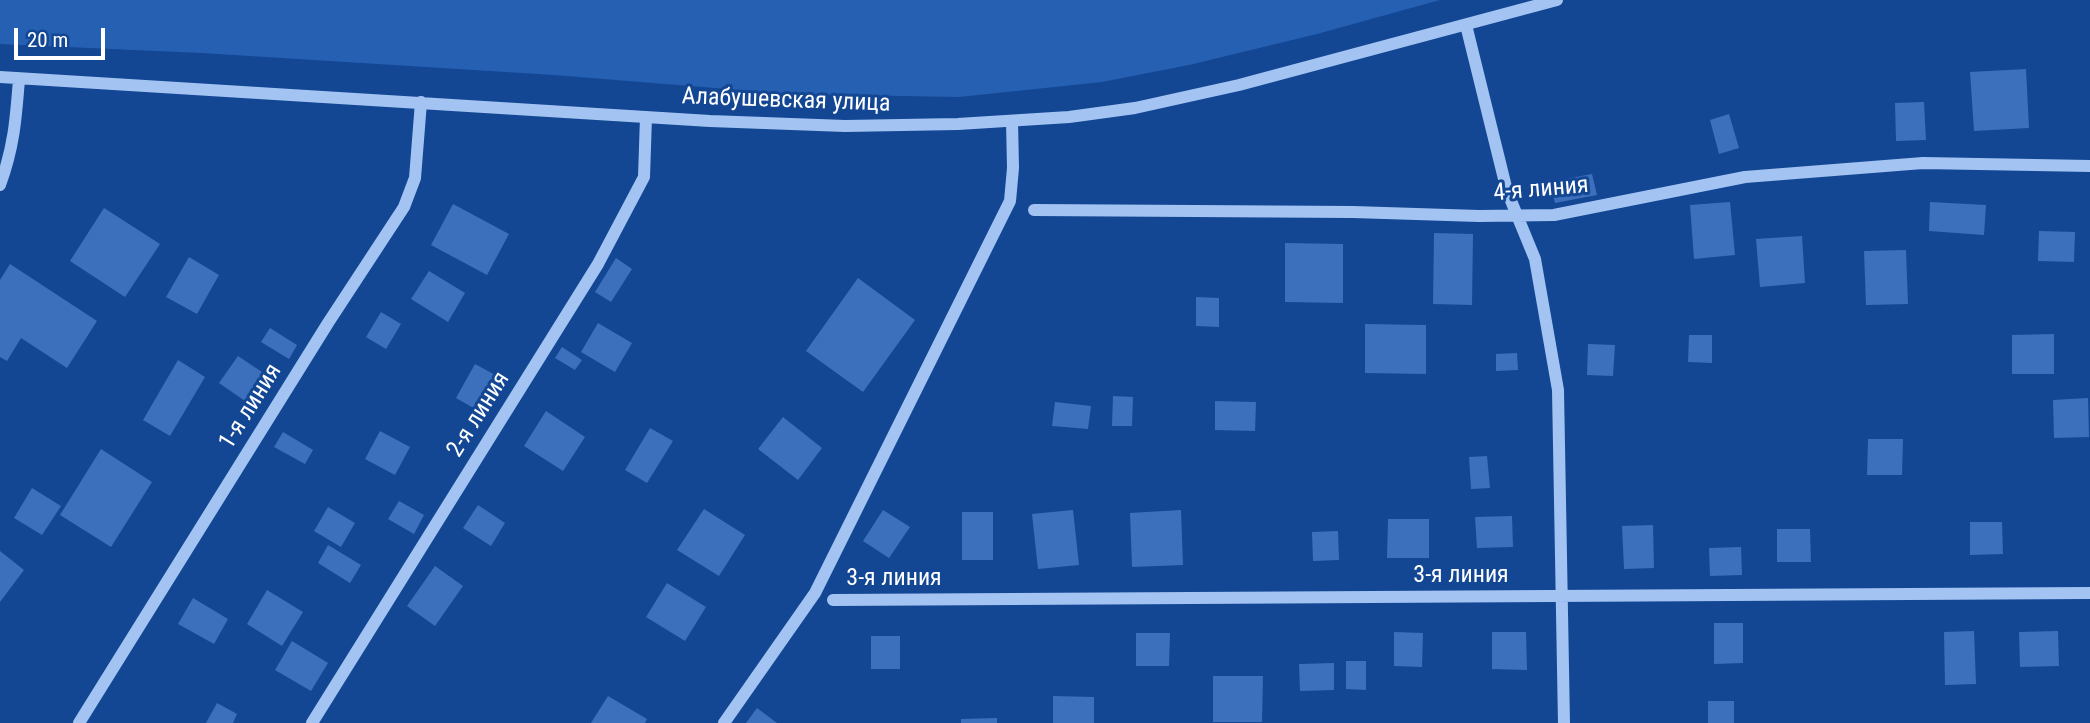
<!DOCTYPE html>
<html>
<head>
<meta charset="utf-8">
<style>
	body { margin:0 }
	#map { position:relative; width:2090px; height:723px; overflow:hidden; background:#134794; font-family:"Roboto Condensed",sans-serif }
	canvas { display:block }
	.scale { position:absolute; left:14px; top:28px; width:91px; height:32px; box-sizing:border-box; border:4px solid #fff; border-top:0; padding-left:9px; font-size:21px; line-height:24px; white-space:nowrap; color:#fff; -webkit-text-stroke:5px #134794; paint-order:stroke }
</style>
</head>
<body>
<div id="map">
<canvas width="2090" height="723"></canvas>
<div class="scale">20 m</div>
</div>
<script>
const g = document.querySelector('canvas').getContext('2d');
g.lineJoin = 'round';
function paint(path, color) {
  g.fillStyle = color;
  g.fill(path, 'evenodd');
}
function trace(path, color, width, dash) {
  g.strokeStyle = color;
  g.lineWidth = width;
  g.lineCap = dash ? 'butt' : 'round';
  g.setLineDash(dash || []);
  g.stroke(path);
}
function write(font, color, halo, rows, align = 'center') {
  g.font = font + ' "Roboto Condensed",sans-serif';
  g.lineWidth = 6;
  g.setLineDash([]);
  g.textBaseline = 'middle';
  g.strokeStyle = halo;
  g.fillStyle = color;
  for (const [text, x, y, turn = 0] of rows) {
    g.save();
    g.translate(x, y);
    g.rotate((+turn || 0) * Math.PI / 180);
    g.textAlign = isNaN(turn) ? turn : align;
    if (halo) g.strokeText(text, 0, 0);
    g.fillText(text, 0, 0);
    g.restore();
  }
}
const green = new Path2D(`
	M0,0H1440L1317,34L1189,65L1102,82L959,97L789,94L554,75L202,53L0,44Z`);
const building = new Path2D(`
	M2026,69L2029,128L1974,131L1970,72Z
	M1924,102L1926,140L1896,141L1895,103Z
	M1729,114L1739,148L1719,154L1710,120Z
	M1592,174L1597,195L1555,203L1550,182Z
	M1730,202L1735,255L1694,259L1690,205Z
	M1930,202L1986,205L1984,235L1929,231Z
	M453,204L509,234L487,275L431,245Z
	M104,208L160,244L125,297L70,261Z
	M2039,231L2075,232L2074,262L2038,261Z
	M1434,233L1473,234L1472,305L1433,304Z
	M1802,236L1805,283L1760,287L1756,239Z
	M1285,243L1343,244V303L1285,302Z
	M1906,250L1908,304L1866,305L1864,251Z
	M189,257L219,275L197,314L166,297Z
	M616,258L632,269L611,302L595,292Z
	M10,264L97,321L67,368L21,338L7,361L0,357V280Z
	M429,271L465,293L448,322L411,299Z
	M858,278L915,320L863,392L806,351Z
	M1196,297L1219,298V327L1196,326Z
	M381,312L401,324L386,349L366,337Z
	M598,323L632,343L615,372L581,352Z
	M1365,324L1426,325V374L1365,373Z
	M270,328L297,345L289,359L261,342Z
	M2054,334V374H2012V335Z
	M1689,335H1712V363L1688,362Z
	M1588,344L1615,345L1613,376L1587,375Z
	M562,347L582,360L575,370L555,358Z
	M1517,353L1518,370L1496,371V354Z
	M238,356L274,380L255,408L219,383Z
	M178,360L205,377L170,436L143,420Z
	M475,364L497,376L477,410L456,398Z
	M1113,396L1133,397L1132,426H1112Z
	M2088,398L2089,437L2054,438L2053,400Z
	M1215,401L1256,402L1255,431L1215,430Z
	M1055,402L1091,406L1088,429L1052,426Z
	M546,411L585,437L563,471L524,446Z
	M783,417L822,448L798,480L758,449Z
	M650,428L673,441L647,483L625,470Z
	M380,431L410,447L395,475L365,459Z
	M283,432L313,450L305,464L274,447Z
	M1868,439H1903L1902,475H1867Z
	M101,449L152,482L111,547L60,515Z
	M1487,456L1490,488L1471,489L1469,457Z
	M32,488L61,506L42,535L14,518Z
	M399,501L424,515L414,534L388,519Z
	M478,505L505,523L491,546L463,528Z
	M328,507L355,523L341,547L314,531Z
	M704,509L745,535L719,576L677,550Z
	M883,510L910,527L889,558L863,541Z
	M1073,510L1079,565L1038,569L1032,514Z
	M1181,510L1183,565L1132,567L1130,513Z
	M962,512H993V560H962Z
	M1512,516L1513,547L1477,548L1475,517Z
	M1388,519H1429V558H1387Z
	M1970,522H2002L2003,554L1970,555Z
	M1653,525L1654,568L1624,569L1622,526Z
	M1777,529H1810L1811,562H1777Z
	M1338,531L1339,560L1313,561L1312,532Z
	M328,545L361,565L350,583L318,563Z
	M1741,547L1742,575L1710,576L1709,548Z
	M0,551L24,570L0,602Z
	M435,566L463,586L435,626L407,606Z
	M667,583L706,607L685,641L646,617Z
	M267,590L303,612L282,646L247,624Z
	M193,598L228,619L214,644L178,624Z
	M1714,623H1743V663L1714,664Z
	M1974,631L1976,684L1945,685L1944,632Z
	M2058,631L2059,666L2020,667L2019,632Z
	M1394,632L1423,633L1422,667L1394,666Z
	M1492,632H1526L1527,670L1492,669Z
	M1136,633H1170L1169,666H1136Z
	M871,636H900V669H871Z
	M292,641L328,663L311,691L275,670Z
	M1346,661H1366V690L1346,689Z
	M1334,663V690L1300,691L1299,664Z
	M1213,676H1263L1262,722H1213Z
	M608,696L647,719L645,723H591Z
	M1053,696L1094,697V723H1053Z
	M1708,701H1734V723H1708Z
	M217,703L237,714L233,723H206Z
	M757,708L777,723H746Z
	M997,718V723H961V719Z`);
const minor = new Path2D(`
	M1466,25L1507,191L1535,259L1558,390L1564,723
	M0,77L710,121L845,126L958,124L1069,117L1135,108L1239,85L1557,0
	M0,185C14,147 16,118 19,79
	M1034,210L1353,212L1479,216L1554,215L1745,177L1923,163L2090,166
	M833,600L2090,593
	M79,723L328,323L404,207L415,178L421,102
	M312,723L598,264L644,177L646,117
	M724,723L815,593L1010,201L1013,168L1012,121`);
const streetNames = [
	["Алабушевская улица",786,101,2],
	["4-я линия",1541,190,-5],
	["1-я линия",251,407,-58],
	["2-я линия",479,415,-58],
	["3-я линия",1461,576],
	["3-я линия",894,579]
];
paint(green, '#2660b3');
paint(building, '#3c70bc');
trace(minor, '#a3c4f2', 12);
write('24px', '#fff', '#134794', streetNames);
</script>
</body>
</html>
